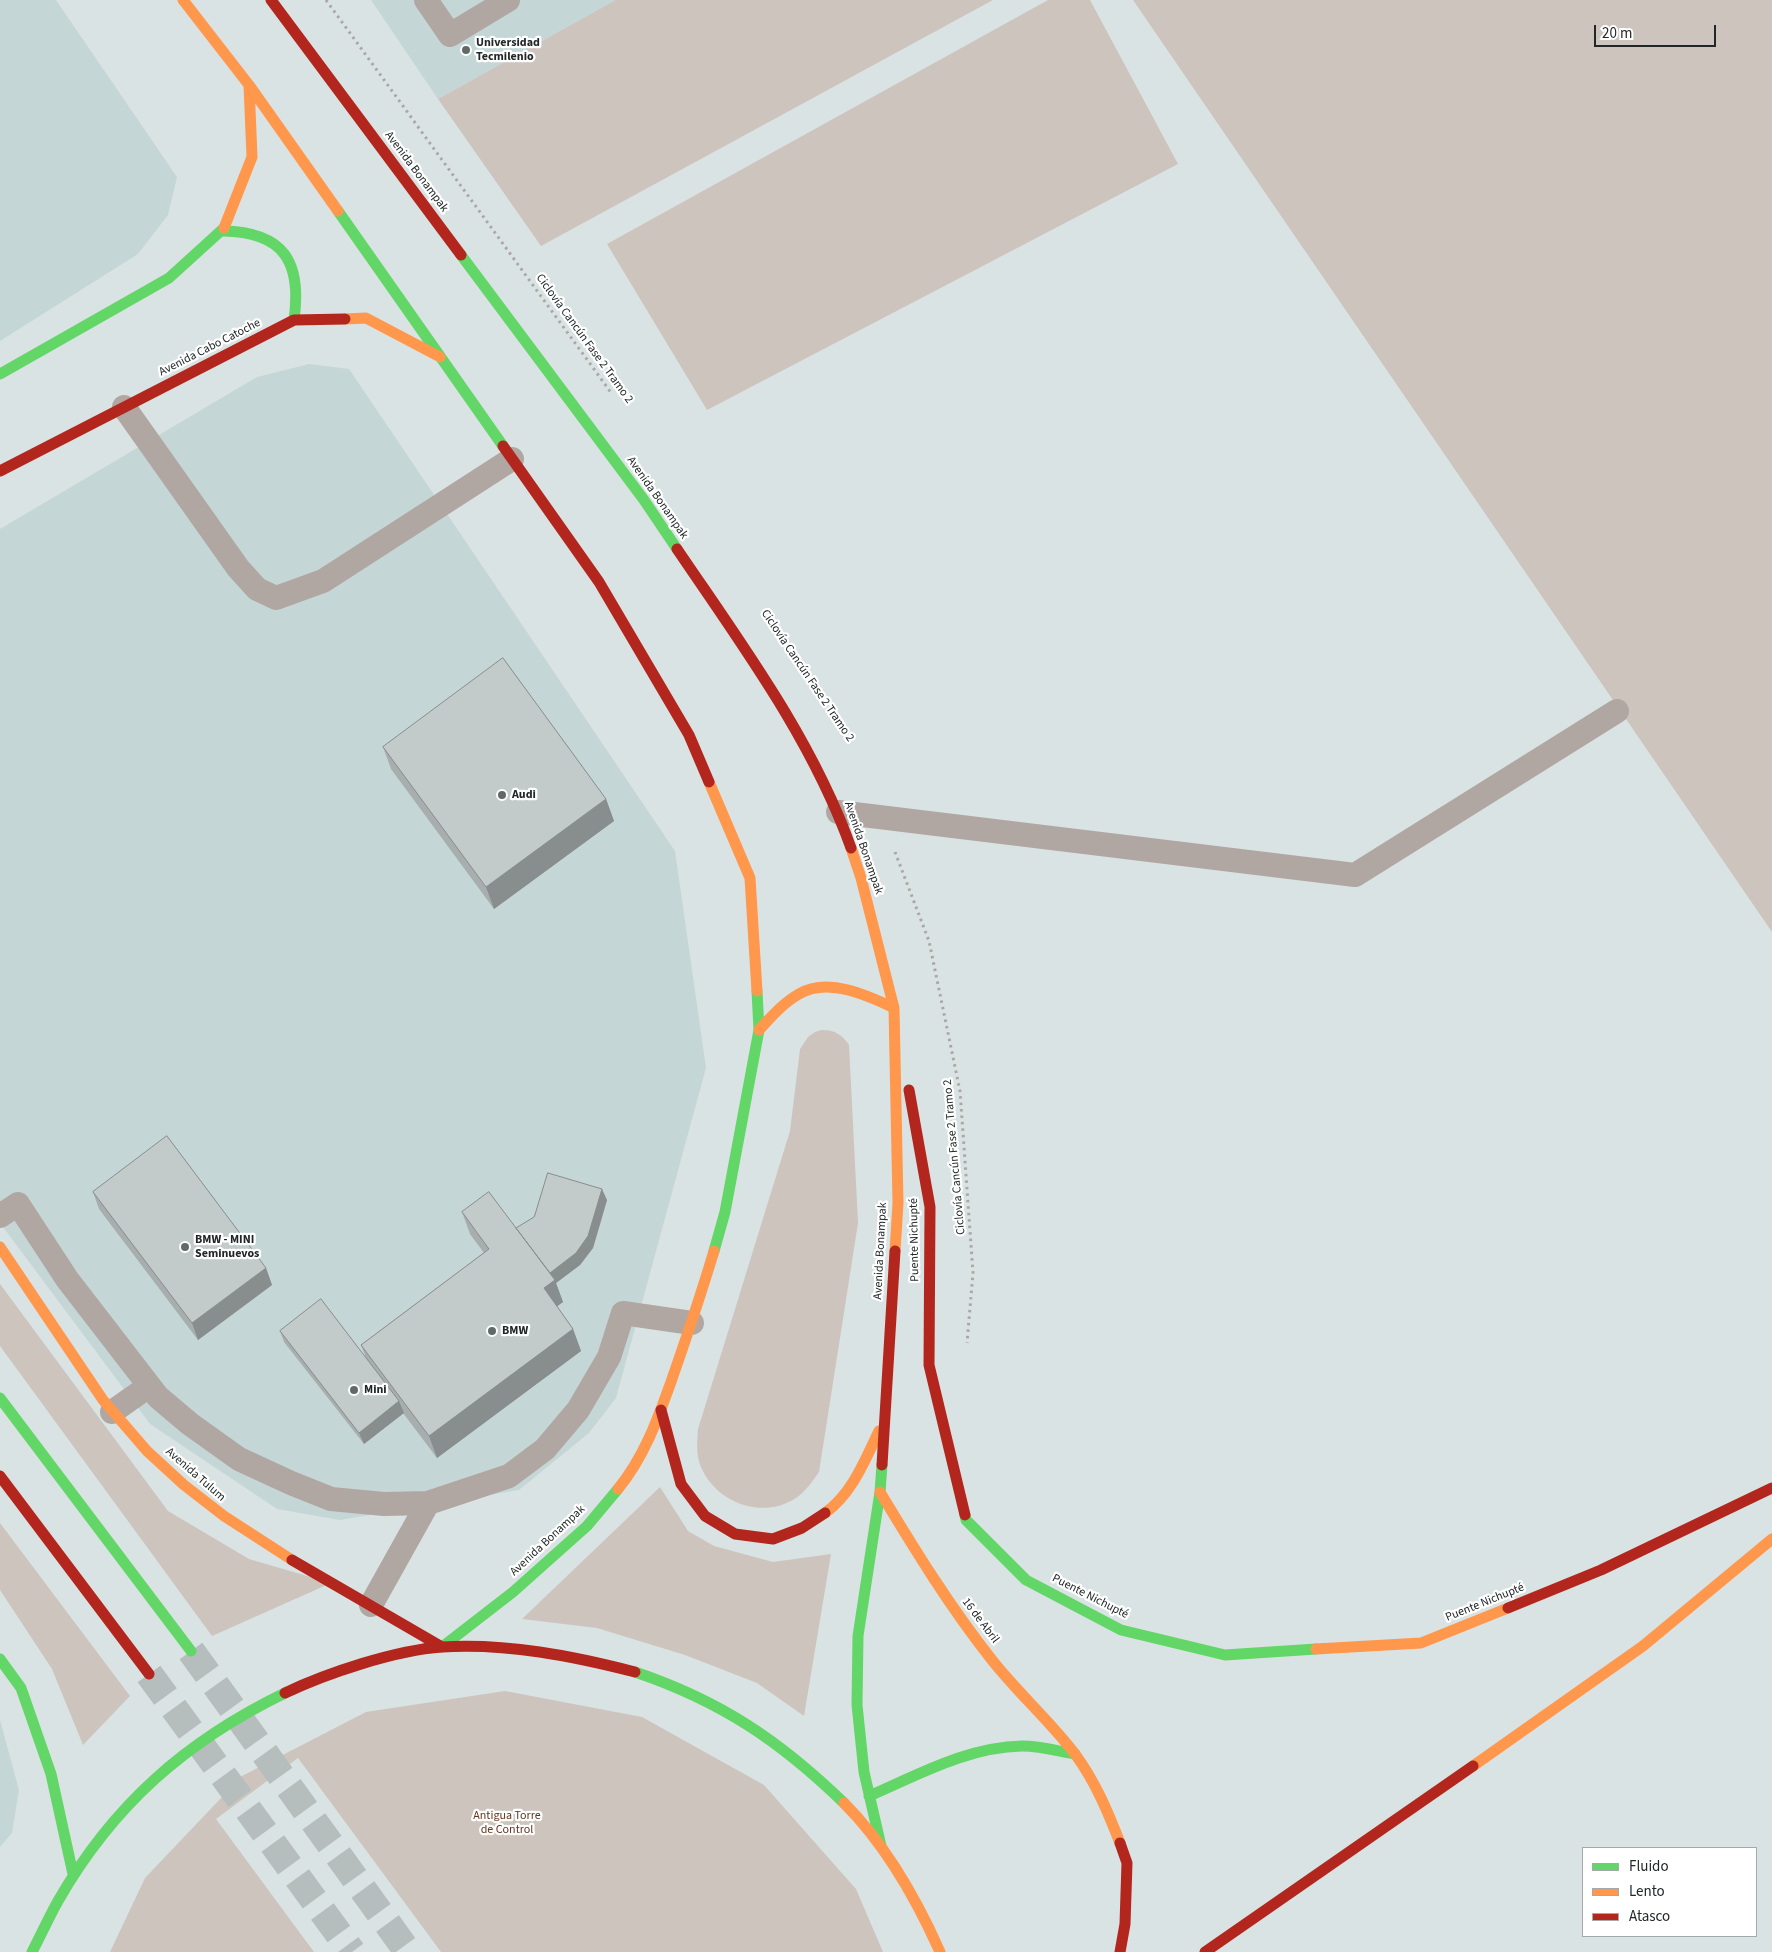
<!DOCTYPE html>
<html>
<head>
<meta charset="utf-8">
<style>
	body { margin:0 }
	#map { position:relative; width:1772px; height:1952px; overflow:hidden; background:#dae3e3; font-family:"Source Sans 3",sans-serif }
	canvas { display:block }
	.legend { position:absolute; left:1582px; top:1847px; width:175px; height:90px; box-sizing:border-box; background:#fff; border:1px solid #a6a9a9; margin:0; padding:6px 9px; list-style:none; font-size:15px; color:#212727 }
	.legend li { display:flex; align-items:center; gap:10px; height:25px }
	.legend b { width:25px; border:1px solid #a6a9a9 }
	.scale { position:absolute; left:1594px; top:25px; width:122px; height:22px; box-sizing:border-box; border:2px solid #212727; border-top:0; padding-left:6px; font-size:15px; line-height:18px; white-space:nowrap; color:#212727; -webkit-text-stroke:4px #fff; paint-order:stroke }
</style>
</head>
<body>
<div id="map">
<canvas width="1772" height="1952"></canvas>
<ul class="legend">
<li><b style="height:6px;background:#63d668"></b>Fluido</li>
<li><b style="height:6px;background:#ff974d"></b>Lento</li>
<li><b style="height:6px;background:#b3261e"></b>Atasco</li>
</ul>
<div class="scale">20 m</div>
</div>
<script>
const g = document.querySelector('canvas').getContext('2d');
g.lineJoin = 'round';
function paint(path, color) {
  g.fillStyle = color;
  g.fill(path, 'evenodd');
}
function trace(path, color, width, dash) {
  g.strokeStyle = color;
  g.lineWidth = width;
  g.lineCap = dash ? 'butt' : 'round';
  g.setLineDash(dash || []);
  g.stroke(path);
}
function write(font, color, halo, rows, align = 'center') {
  g.font = font + ' "Source Sans 3",sans-serif';
  g.lineWidth = 4.5;
  g.setLineDash([]);
  g.textBaseline = 'middle';
  g.strokeStyle = halo;
  g.fillStyle = color;
  for (const [text, x, y, turn = 0] of rows) {
    g.save();
    g.translate(x, y);
    g.rotate((+turn || 0) * Math.PI / 180);
    g.textAlign = isNaN(turn) ? turn : align;
    if (halo) g.strokeText(text, 0, 0);
    g.fillText(text, 0, 0);
    g.restore();
  }
}
const built = new Path2D(`
	M0,0H56L177,177L168,215L138,254L0,341Z
	M371,0H617L438,99Z
	M309,364L349,369L675,851L706,1068L616,1398L589,1433L519,1490L340,1520L277,1509L150,1424L0,1223V529L257,377Z
	M0,1720L19,1790L12,1833L0,1847Z`);
const green = new Path2D(`
	M616,0H993L541,246L438,99Z
	M1048,0H1090L1178,164L707,410L607,244Z
	M1133,0H1772V932Z
	M822,1030C834,1030 842,1034 849,1045L858,1223L819,1472C812,1482 806,1491 796,1498C763,1520 716,1503 701,1467C696,1455 697,1442 698,1429L790,1131L800,1049L808,1037L815,1032Z
	M0,1284L168,1511L249,1559L331,1583L212,1636L0,1346Z
	M660,1487L688,1531L714,1546L773,1562L831,1554L804,1716L757,1683L685,1655L597,1628L522,1619Z
	M0,1523L130,1696L83,1745L52,1669L0,1590Z
	M505,1691L642,1717L764,1785L856,1889L883,1952H441L298,1758L216,1819L314,1952H110L145,1878L242,1776L366,1712Z`);
const primaryTunnel = new Path2D(`
	M191,1651L408,1952
	M149,1674L352,1952`);
const path = new Path2D(`
	M326,0L612,394
	M895,852L929,941L960,1091L973,1273L967,1343`);
const lane = new Path2D(`
	M426,0L450,35L508,0
	M124,407L238,568L257,589L276,598L323,581L512,459
	M838,812L1355,875L1617,711
	M0,1216L18,1204L67,1279L158,1397L190,1424L239,1459L291,1483L331,1499L384,1504L428,1503L509,1476L545,1449L578,1410L609,1357L623,1313L692,1323
	M112,1412L149,1386
	M371,1605L428,1503`);
const fast = new Path2D(`
	M338,211L503,446
	M223,231C284,232 302,262 294,320
	M461,255L644,500L677,549
	M0,374L169,278L224,228
	M714,1251L725,1212L759,1030L757,991
	M0,1398L191,1651
	M965,1515L966,1520L1026,1580L1121,1630L1225,1655L1316,1649
	M442,1647L513,1592L587,1526L618,1489
	M0,1659L21,1688L51,1774L73,1874
	M635,1672C721,1701 780,1741 844,1803
	M869,1796C918,1775 967,1747 1022,1746C1040,1746 1058,1751 1075,1754
	M881,1846L864,1772L857,1705L858,1636L880,1492L882,1465
	M32,1952C41,1935 49,1917 58,1901C113,1805 186,1741 285,1693`);
const slow = new Path2D(`
	M183,0L249,85L338,211
	M224,228L252,157L249,85
	M345,319L366,318L440,357
	M709,782L750,878L757,991
	M851,848L861,878L894,1008L898,1203L895,1251
	M759,1030C771,1017 783,1003 799,994C828,977 867,995 894,1008
	M0,1247L103,1400L147,1451L184,1485L224,1516L292,1560
	M618,1489C645,1456 658,1418 672,1379C687,1336 701,1294 714,1251
	M880,1492C915,1550 950,1607 992,1660C1018,1693 1050,1721 1075,1754C1095,1781 1108,1812 1120,1843
	M825,1513C852,1494 865,1460 879,1431
	M1316,1649L1421,1643L1508,1608
	M1473,1766L1643,1646L1772,1539
	M844,1803C886,1845 916,1898 940,1952`);
const jam = new Path2D(`
	M271,0L461,255
	M503,446L599,582L689,735L709,782
	M0,471L294,320L345,319
	M677,549C742,645 812,739 851,848
	M909,1090L930,1207L929,1365L965,1515
	M661,1410L681,1484L705,1516L735,1534L773,1539L802,1528L825,1513
	M882,1465L895,1251
	M0,1476L149,1674
	M292,1560L442,1647
	M1508,1608L1601,1570L1772,1488
	M285,1693C327,1673 396,1650 442,1647C507,1643 573,1656 635,1672
	M1120,1843L1127,1863L1125,1924L1120,1952
	M1205,1952L1473,1766`);
const wall = new Path2D(`
	M383,747L606,799L614,821L494,909L391,769Z
	M93,1192L266,1268L272,1285L198,1340L99,1209Z
	M607,1200L593,1248L580,1265L556,1283L563,1302L557,1306L573,1329L581,1351L437,1458L403,1413L364,1444L284,1342L280,1331L366,1358L361,1345L484,1253L470,1234L462,1212L516,1228Z`);
const shadedWall = new Path2D(`
	M606,799L614,821L494,909L486,887Z
	M602,1189L607,1200L593,1248L580,1265L556,1283L563,1302L552,1310L544,1288L547,1275Z
	M266,1268L272,1285L198,1340L192,1323Z
	M573,1329L581,1351L437,1458L429,1436Z
	M399,1401L404,1413L364,1444L359,1433Z`);
const building = new Path2D(`
	M503,658L606,799L486,887L383,747Z
	M167,1136L266,1268L192,1323L93,1192Z
	M548,1173L602,1189L588,1236L576,1253L550,1273L516,1228L534,1217Z
	M489,1192L555,1280L544,1288L573,1329L429,1436L361,1345L489,1249L462,1212Z
	M321,1299L399,1401L359,1433L280,1331Z`);
const markers = [
	[466,50,5,"#626969"],
	[502,795,5,"#626969"],
	[185,1247,5,"#626969"],
	[492,1331,5,"#626969"],
	[354,1390,5,"#626969"]
];
const poiNames = [
	["Universidad",476,43],
	["Tecmilenio",476,57],
	["Audi",512,795],
	["BMW - MINI",195,1240],
	["Seminuevos",195,1254],
	["BMW",502,1331],
	["Mini",364,1390]
];
const streetNames = [
	["Avenida Bonampak",416,172,53],
	["Ciclovía Cancún Fase 2 Tramo 2",584,339,54],
	["Avenida Cabo Catoche",210,348,-27],
	["Avenida Bonampak",657,498,55],
	["Ciclovía Cancún Fase 2 Tramo 2",807,676,56],
	["Avenida Bonampak",863,848,71],
	["Ciclovía Cancún Fase 2 Tramo 2",955,1157,-95],
	["Puente Nichupté",915,1240,-91],
	["Avenida Bonampak",881,1251,-87],
	["Avenida Tulum",195,1475,41],
	["Avenida Bonampak",548,1541,-43],
	["Puente Nichupté",1090,1597,27],
	["Puente Nichupté",1485,1603,-22],
	["16 de Abril",980,1621,53]
];
const parkNames = [
	["Antigua Torre",507,1816],
	["de Control",507,1830]
];
paint(built, '#c5d6d6');
paint(green, '#cdc4be');
trace(primaryTunnel, '#b5bdbd', 28, [28, 14]);
trace(path, '#aba8a4', 3, [2.5, 4]);
trace(lane, '#b0a7a2', 24);
trace(fast, '#63d668', 11);
trace(slow, '#ff974d', 11);
trace(jam, '#b3261e', 11);
paint(wall, '#a8aeae');
paint(shadedWall, '#888d8d');
paint(building, '#c3caca');
trace(building, '#888d8d', 1);
for (const [x, y, r, color] of markers) {
  const dot = new Path2D();
  dot.arc(x, y, r, 0, 2 * Math.PI);
  g.fillStyle = color;
  g.fill(dot);
  trace(dot, '#fff', 2);
}
write('bold 12px', '#212727', '#fff', poiNames, 'left');
write('12px', '#212727', '#fff', streetNames);
write('12px', '#663419', '#fff', parkNames);
</script>
</body>
</html>
